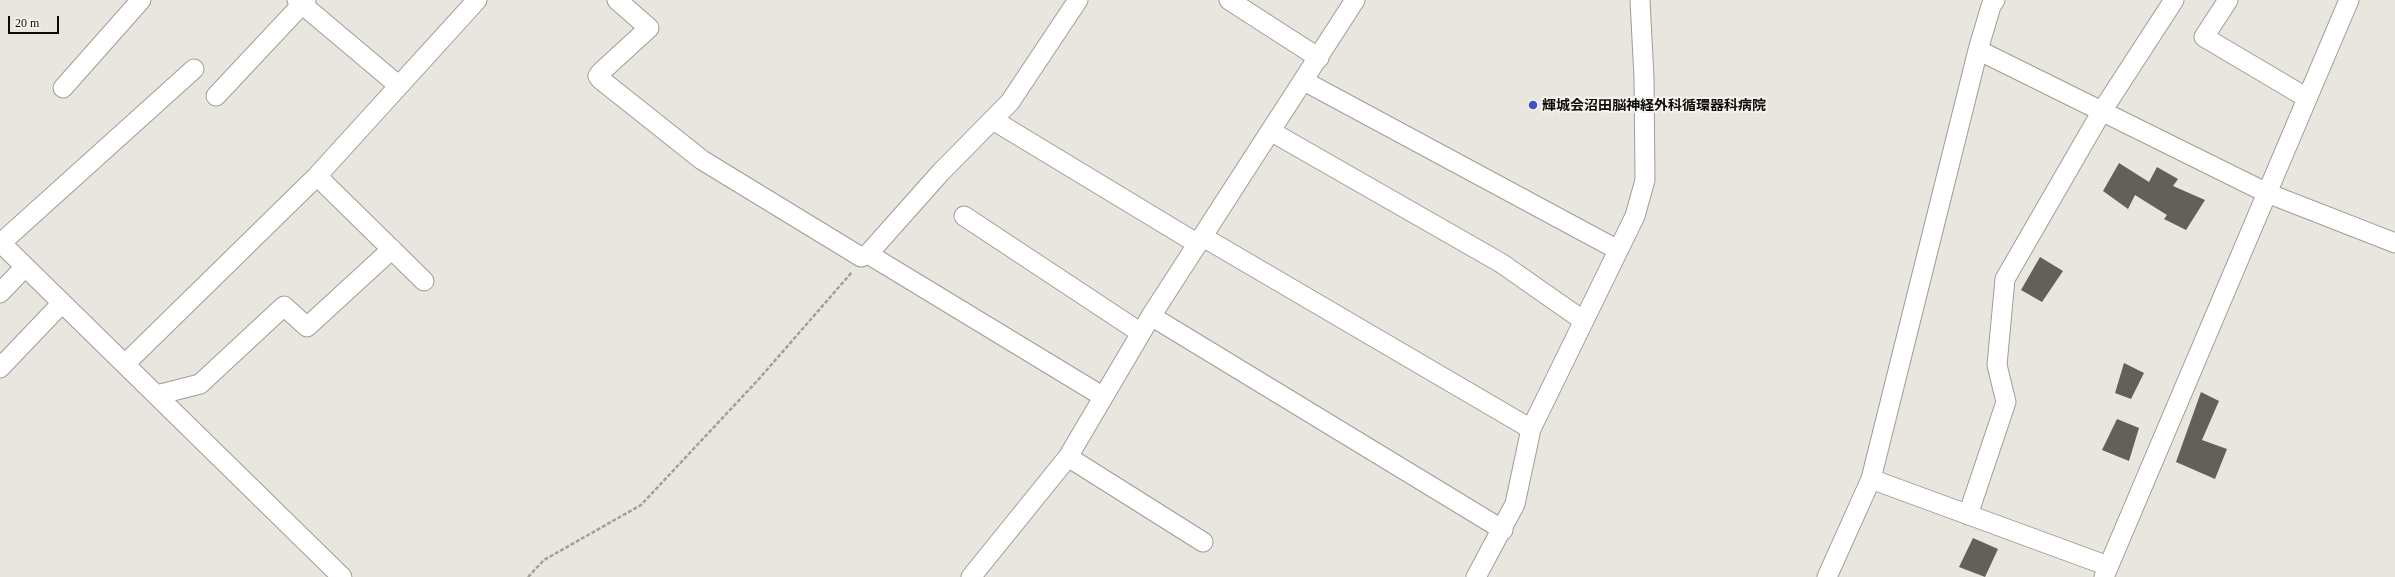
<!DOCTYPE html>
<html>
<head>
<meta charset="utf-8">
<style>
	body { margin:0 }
	#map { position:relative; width:2395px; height:577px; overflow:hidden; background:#e8e6df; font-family:Georgia,serif }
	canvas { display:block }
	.scale { position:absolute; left:8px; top:16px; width:51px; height:18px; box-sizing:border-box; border:2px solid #0c0b09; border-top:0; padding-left:5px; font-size:12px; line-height:14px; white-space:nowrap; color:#0c0b09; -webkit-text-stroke:3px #f5f4ec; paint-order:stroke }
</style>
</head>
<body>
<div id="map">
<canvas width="2395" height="577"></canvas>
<div class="scale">20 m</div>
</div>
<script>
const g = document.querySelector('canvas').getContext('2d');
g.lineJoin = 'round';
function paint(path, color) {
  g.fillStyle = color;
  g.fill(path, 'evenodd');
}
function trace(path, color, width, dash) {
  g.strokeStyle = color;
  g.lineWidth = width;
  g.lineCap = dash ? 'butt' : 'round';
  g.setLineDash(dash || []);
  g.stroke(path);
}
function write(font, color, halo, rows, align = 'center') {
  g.font = font + ' Georgia,"Noto Sans JP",serif';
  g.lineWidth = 4;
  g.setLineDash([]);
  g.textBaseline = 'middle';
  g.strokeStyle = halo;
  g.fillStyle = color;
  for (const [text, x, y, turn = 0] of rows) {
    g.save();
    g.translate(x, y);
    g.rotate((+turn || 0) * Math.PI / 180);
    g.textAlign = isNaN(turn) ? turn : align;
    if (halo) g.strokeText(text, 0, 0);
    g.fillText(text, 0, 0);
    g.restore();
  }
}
const building = new Path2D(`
	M2119,163L2149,182L2157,167L2178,179L2173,186L2205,200L2186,230L2164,219L2167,215L2135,195L2128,209L2103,191Z
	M2040,257L2063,271L2042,302L2021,290Z
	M2124,363L2144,373L2131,399L2115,393Z
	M2201,392L2219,401L2202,440L2227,449L2215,479L2176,462Z
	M2117,419L2139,428L2129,461L2102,450Z
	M1973,538L1998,549L1985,577L1959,567Z`);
const path = new Path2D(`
	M528,577L544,560L641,505L758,380L852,272`);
const minor = new Path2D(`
	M297,0L398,85
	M617,0L649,28L601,72L598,76L600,79L702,160L861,257L868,254L941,172L1010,102L1078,0
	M1229,0L1319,58
	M2228,0L2204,37L2307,98
	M1978,50L2267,193L2395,243
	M1304,81L1618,250
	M63,88L141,0
	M216,96L306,0
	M993,120L1198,244
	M1272,132L1501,263L1584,321
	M317,176L424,281
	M964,216L1141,333
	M1203,237L1531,429
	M0,242L342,577
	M1,243L194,69
	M868,254L1102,396
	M0,293L25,267
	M1151,316L1503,530
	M125,364L317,176L477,0
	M0,368L62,303
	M157,395L200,384L284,306L307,327L392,249
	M1068,457L1203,542
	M1871,479L2108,566
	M1968,515L2006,402L1997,365L2005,279L2102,111L2174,0
	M971,577L1068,457L1151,316L1355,0
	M1476,577L1515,504L1531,429L1635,216L1645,180L1644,78L1640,0
	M1827,577L1871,479L1978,50L1991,6L1995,0
	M2104,577L2349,0`);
const markers = [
	[1533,105,5,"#4650c5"]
];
const poiNames = [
	["輝城会沼田脳神経外科循環器科病院",1542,105]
];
paint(building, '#61605a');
trace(minor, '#9e9d96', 21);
trace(path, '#a09f99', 2.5, [4, 2]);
trace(minor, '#fff', 19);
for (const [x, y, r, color] of markers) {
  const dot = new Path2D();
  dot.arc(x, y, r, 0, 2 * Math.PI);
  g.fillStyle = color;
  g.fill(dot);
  trace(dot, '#f5f4ec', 1.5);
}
write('bold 14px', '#0c0b09', '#f5f4ec', poiNames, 'left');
</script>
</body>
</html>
